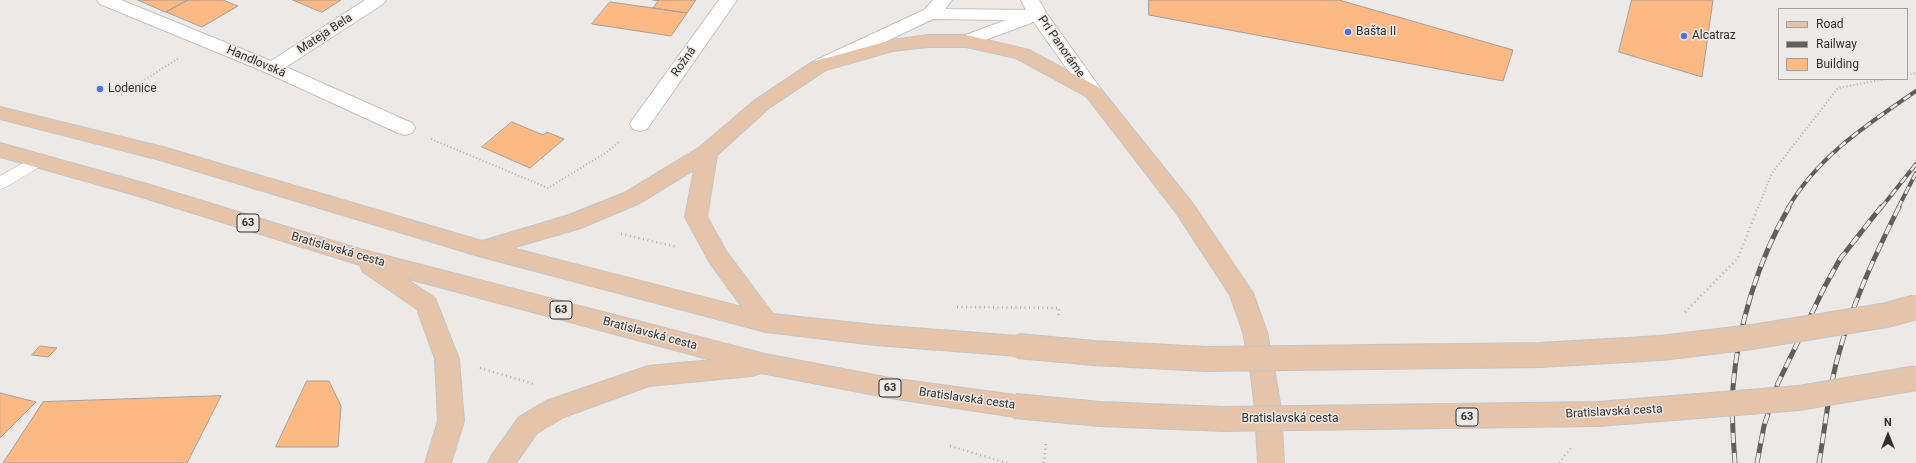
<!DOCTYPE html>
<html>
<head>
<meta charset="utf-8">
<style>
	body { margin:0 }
	#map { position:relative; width:1916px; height:463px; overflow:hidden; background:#ede9e6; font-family:Roboto,sans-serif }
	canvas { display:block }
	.legend { position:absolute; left:1778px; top:8px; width:130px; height:72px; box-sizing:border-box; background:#ede9e6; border:1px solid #a29f9c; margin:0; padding:5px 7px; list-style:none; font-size:12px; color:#312f2e }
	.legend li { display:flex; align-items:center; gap:8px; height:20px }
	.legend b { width:20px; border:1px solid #a29f9c }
	.north { position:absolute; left:1868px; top:415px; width:40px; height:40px; -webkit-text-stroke:3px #ede9e6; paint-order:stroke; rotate:0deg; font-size:11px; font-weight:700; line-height:16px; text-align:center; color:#312f2e }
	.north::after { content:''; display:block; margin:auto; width:14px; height:18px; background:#312f2e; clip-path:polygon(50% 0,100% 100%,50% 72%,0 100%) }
</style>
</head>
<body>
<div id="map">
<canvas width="1916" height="463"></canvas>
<ul class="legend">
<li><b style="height:5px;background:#e5c4a9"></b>Road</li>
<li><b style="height:5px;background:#615e5d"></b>Railway</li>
<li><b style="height:11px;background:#fdb983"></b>Building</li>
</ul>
<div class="north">N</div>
</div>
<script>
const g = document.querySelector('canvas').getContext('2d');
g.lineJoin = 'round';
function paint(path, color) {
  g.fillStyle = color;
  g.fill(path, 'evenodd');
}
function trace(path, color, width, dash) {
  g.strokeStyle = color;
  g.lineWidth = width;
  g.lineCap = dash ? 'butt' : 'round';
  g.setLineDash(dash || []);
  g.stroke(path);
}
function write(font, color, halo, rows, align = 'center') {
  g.font = font + ' Roboto,sans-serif';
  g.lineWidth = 3;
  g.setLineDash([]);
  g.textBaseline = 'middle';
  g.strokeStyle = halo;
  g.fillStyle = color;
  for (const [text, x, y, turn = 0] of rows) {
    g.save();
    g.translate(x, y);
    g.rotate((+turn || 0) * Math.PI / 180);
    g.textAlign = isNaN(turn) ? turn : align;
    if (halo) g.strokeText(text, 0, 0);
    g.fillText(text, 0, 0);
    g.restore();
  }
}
const building = new Path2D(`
	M138,0H188L166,12Z
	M188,0H223L238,6L202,27L166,12Z
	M293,0H341L322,12Z
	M653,0H696L687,13L653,8L658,1Z
	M1149,0H1339L1513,50L1503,81L1149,15Z
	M1632,0H1713L1702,77L1619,52Z
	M610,2L653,8L687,13L671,36L592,24Z
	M512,122L543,135L547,132L564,139L530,168L482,147Z
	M40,346L57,348L48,357L32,355Z
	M307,381H329L341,406L338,447H276Z
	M0,393L36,402L0,438Z
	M221,396L187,463H3L43,402Z`);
const pathFar1 = new Path2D(`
	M1907,75L1916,73
	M121,95L179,58
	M431,139L548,188L607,152L619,142
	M1758,208L1772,173L1838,88L1886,79`);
const path = new Path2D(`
	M621,234L677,247
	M957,307L1059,308L1058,318
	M1685,312L1738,258L1758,207
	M480,368L534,384
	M950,446L1007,463
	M1044,463L1046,442
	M1559,463L1571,448`);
const service = new Path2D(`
	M38,155L44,156L46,160L44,164L6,187L0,189V176Z`);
const minor = new Path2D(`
	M97,0H121L271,61L365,0H386L383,4L286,67L412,123L415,128L412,133L405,135L398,133L265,72L100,4Z
	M719,0H737L647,129L640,131L633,129L630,124L633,119Z
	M933,0H952L945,9L1026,10L1021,0H1039L1047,14L1103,92L1100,96L1093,98L1086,96L1033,21L1031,23L966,47L960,45L957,41L960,37L1006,20L933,19L830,68L823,70L816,68L814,64L816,60L924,10Z`);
const primary = new Path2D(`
	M928,35H966L1029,50L1100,88L1193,204L1253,293L1267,332L1274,368L1281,409L1284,463H1258L1255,409L1250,368L1243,332L1230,295L1177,214L1086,96L1016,58L966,47H928L893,51L826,70L769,108L717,155L707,217L726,251L773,314L875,325L1018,336L1027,339L1030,346L1027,353L1018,356L875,345L766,332L482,257L160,160L0,119V107L163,147L482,241L566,216L624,193L700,147L755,100L812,62L892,40ZM694,170L685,217L710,263L742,307L512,248L581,228L640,203Z
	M0,143L147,184L356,248L765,354L890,378L1015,395L1024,398L1028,406L1024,414L1015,417L890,398L761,373L752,376L649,386L564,417L537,433L516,463H488L492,455L519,417L546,401L648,366L712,360L405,278L435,298L459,359L464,421L451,463H425L438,421L435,359L417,309L363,272L360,265L135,195L0,157Z`);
const railFar1 = new Path2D(`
	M1788,208C1818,156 1868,124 1916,91
	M1881,208L1916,164
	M1898,208L1916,173`);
const rail = new Path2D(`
	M1735,463C1733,437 1731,412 1733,387C1738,325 1758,261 1789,207
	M1757,463L1764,426L1778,383L1824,288L1840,259L1881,207
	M1819,463C1825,429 1828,394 1837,360C1851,307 1874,257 1899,207`);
const primaryBridge = new Path2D(`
	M1018,346L1094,353L1206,359L1540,355L1661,348L1752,337L1887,315L1916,307
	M1015,406L1100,414L1223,419L1598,414L1799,398L1916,378`);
const markers = [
	[1348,32,4,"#506fe4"],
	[1684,36,4,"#506fe4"],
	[100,89,4,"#506fe4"]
];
const shields = [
	[248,223,22],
	[561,310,22],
	[890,388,22],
	[1467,417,22]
];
const shieldNames = [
	["63",248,223],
	["63",561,310],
	["63",890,388],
	["63",1467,417]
];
const poiNames = [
	["Bašta II",1356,32],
	["Alcatraz",1692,36],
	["Lodenice",108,89]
];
const streetNames = [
	["Mateja Bela",325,34,-33],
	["Pri Panoráme",1061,47,55],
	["Handlovská",256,62,23],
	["Rožná",684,62,-55],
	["Bratislavská cesta",338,250,16],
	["Bratislavská cesta",650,334,15],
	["Bratislavská cesta",967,399,8],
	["Bratislavská cesta",1614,412,-3],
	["Bratislavská cesta",1290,419]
];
paint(building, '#fdb983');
trace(building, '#a39f9c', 1);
trace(service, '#c4c0bd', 1);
trace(minor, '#c4c0bd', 2);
trace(primary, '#c5c5c4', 2);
trace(pathFar1, '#b4b0ae', 2, [1, 2.5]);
trace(path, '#b4b0ae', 2.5, [1, 3.5]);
paint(service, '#fff');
paint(minor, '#fff');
paint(primary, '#e5c4a9');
trace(railFar1, '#615e5d', 4);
trace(rail, '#615e5d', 5);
trace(railFar1, '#ede9e6', 2.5, [8]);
trace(rail, '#ede9e6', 3.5, [10]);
trace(primaryBridge, '#c5c5c4', 26, []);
trace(primaryBridge, '#e5c4a9', 24);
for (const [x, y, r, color] of markers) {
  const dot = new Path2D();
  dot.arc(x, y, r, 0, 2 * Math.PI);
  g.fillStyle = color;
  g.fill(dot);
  trace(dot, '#ede9e6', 1.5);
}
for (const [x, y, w] of shields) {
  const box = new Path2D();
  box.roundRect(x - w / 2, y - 9, w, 18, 3);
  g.fillStyle = '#ede9e6';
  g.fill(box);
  trace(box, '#312f2e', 1);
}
write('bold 11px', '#312f2e', null, shieldNames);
write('12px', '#312f2e', '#ede9e6', poiNames, 'left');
write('12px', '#312f2e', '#ede9e6', streetNames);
</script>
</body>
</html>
